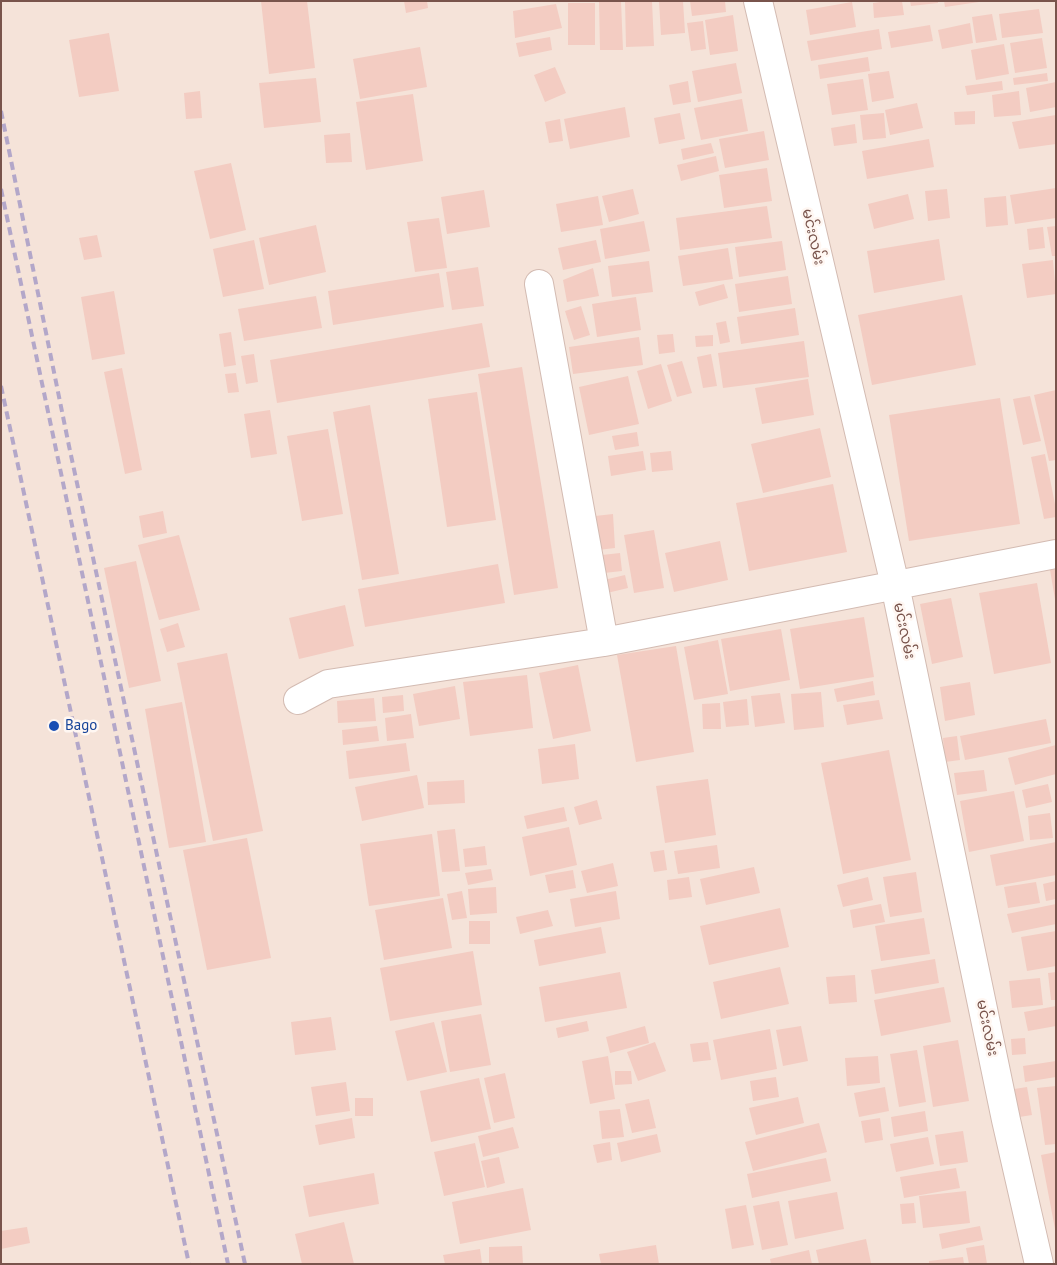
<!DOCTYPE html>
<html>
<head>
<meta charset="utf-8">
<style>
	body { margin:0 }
	#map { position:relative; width:1057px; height:1265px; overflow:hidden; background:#fdf2eb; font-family:"PT Sans",sans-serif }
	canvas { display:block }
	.frame { position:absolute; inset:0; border:2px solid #79544c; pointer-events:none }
</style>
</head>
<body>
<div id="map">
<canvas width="1057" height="1265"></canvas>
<div class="frame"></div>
</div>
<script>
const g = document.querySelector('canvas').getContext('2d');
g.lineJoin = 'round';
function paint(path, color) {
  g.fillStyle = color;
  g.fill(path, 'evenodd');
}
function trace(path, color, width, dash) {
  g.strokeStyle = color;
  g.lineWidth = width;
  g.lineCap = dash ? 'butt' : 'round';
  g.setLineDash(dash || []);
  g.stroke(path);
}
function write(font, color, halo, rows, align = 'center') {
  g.font = font + ' "PT Sans","Noto Sans Myanmar",sans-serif';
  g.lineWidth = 5;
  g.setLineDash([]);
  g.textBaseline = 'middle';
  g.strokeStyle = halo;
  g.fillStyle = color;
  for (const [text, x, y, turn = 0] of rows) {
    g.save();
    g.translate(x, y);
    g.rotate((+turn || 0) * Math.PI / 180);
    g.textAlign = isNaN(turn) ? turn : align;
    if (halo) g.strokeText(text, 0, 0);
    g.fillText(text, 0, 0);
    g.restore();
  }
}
const residential = new Path2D(`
	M1,1H1056V1264H1Z`);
const building = new Path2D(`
	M261,1H307L315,68L269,74Z
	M404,1H427L428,8L406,13Z
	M599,1H621L623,50H600Z
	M625,1H652L654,46L626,47Z
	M659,1H683L685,33L661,35Z
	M690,1H725L726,12L692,16Z
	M887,1H902L904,15L874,18L873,3Z
	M910,1H938V3L911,6Z
	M944,1H979V2L945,7Z
	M852,2L856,27L810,35L806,10Z
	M568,3H595V45H568Z
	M556,4L562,28L515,38L513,11Z
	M1039,9L1043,33L1002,38L999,14Z
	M992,14L997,40L976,43L972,17Z
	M733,15L738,51L710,55L705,20Z
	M703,21L706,49L691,51L687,23Z
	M970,23L973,43L942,49L938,30Z
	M930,25L933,41L891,48L888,32Z
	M879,29L882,49L811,61L807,41Z
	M109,33L119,91L79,97L69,40Z
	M550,37L552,50L519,57L516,43Z
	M1042,38L1047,68L1015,73L1010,43Z
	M1004,44L1009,74L976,80L971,50Z
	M420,47L427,87L360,99L353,59Z
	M868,57L870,71L820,79L818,65Z
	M736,63L742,93L698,102L692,71Z
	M555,67L566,93L545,102L534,75Z
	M889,71L894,98L872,102L868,74Z
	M1047,73L1048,81L1014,85L1013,78Z
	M316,78L321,122L264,128L259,83Z
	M863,79L868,110L832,115L827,84Z
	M688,81L691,102L673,105L669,85Z
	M1002,81L1003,90L967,95L965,86Z
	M1056,82V107L1030,112L1026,88Z
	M200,91L202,118L186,119L184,93Z
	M1019,91L1021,115L994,117L992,95Z
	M413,94L423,161L366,170L356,102Z
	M742,99L748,131L701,140L694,108Z
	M917,103L923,128L890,135L885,110Z
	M625,107L630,137L570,149L564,119Z
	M975,111V124L955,125L954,112Z
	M680,113L685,139L659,144L654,118Z
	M884,113L886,138L863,140L860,115Z
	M1056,115V144L1019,149L1012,122Z
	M560,119L563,141L549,143L545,122Z
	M855,124L857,143L834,146L831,128Z
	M764,131L769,160L725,168L719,139Z
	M350,133L352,162L326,163L324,135Z
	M929,139L934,167L867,179L862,151Z
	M711,143L714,153L683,160L681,149Z
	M716,156L719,171L681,181L677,165Z
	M231,163L246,230L210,239L194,171Z
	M767,168L772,201L724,208L719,175Z
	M1056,188V218L1015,224L1010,195Z
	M633,189L639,214L609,222L602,196Z
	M947,189L950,218L928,221L925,191Z
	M484,190L490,227L447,234L441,197Z
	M908,194L914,219L874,229L868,204Z
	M598,196L603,225L561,232L556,204Z
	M1006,196L1008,225L986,227L984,198Z
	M767,206L772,238L680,250L676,218Z
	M439,218L447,268L415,272L407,222Z
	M644,221L650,251L605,259L600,229Z
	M316,225L326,272L269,285L259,238Z
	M1056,226V256H1052L1047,227Z
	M1043,227L1045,248L1029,250L1027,229Z
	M97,235L102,257L84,260L79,238Z
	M939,239L945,280L874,293L867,251Z
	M254,240L264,289L223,297L213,249Z
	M596,240L601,262L563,270L558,248Z
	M782,241L786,270L739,277L735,247Z
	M728,248L733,279L683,286L678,256Z
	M1053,260L1056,294L1027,298L1022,264Z
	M649,261L653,292L612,297L608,266Z
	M478,267L484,306L452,310L446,272Z
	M593,268L599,296L567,302L563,280Z
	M439,273L444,307L333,325L328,291Z
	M788,276L792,304L739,312L735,284Z
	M724,284L728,298L699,306L695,292Z
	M114,291L125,354L92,360L81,297Z
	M962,295L976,365L872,385L858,315Z
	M316,296L322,328L244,341L238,309Z
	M636,297L641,330L597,337L592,304Z
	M581,306L590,335L574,340L565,311Z
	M795,308L799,335L741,344L737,317Z
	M726,321L730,342L720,344L716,323Z
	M482,323L490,367L277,403L270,360Z
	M231,332L236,365L224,367L219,334Z
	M673,334L675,352L659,354L657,335Z
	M713,335V346L696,347L695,336Z
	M639,337L643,365L573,374L569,347Z
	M804,341L809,377L723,388L718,353Z
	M254,354L258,382L246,384L241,356Z
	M711,354L717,386L703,388L697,357Z
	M682,361L692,393L677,397L667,365Z
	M661,364L672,401L648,409L637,371Z
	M522,367L558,588L514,595L478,374Z
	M122,368L142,470L125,474L104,372Z
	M236,373L239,392L228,393L225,374Z
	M628,376L639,424L589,435L579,387Z
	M808,379L814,415L762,424L755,388Z
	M1056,390V460L1049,461L1034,395Z
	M477,392L496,520L447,527L428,399Z
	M1030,396L1041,441L1023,445L1013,399Z
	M1000,398L1020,524L909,541L889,415Z
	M370,405L399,574L362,580L333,412Z
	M270,410L277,454L251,458L244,414Z
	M820,428L831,477L763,493L751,444Z
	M328,429L343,514L302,521L287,436Z
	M637,432L639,446L615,450L612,436Z
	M643,451L646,470L611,476L608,456Z
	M671,451L673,470L652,472L650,453Z
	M1045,454L1056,509V517L1044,519L1031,457Z
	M833,484L847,552L749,571L736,503Z
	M163,511L167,533L143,538L139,516Z
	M613,514L615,548L598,550L595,516Z
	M654,530L664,588L634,593L624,535Z
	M179,535L200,610L159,620L138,545Z
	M720,541L728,580L674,592L665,553Z
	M620,553L622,571L604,573L602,555Z
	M136,561L161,681L129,688L104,568Z
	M498,564L505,603L365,627L358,589Z
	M1056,569V599H1055L1050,570Z
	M625,575L628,588L607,593L604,580Z
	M1037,583L1051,663L994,674L979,593Z
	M951,598L963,657L932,664L920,604Z
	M345,605L354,646L299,659L289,618Z
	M864,617L874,677L800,689L790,629Z
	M178,623L185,647L167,652L160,629Z
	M781,629L790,680L730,691L721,639Z
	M718,640L728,694L694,700L684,647Z
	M676,646L694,752L636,762L617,655Z
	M227,653L263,831L213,841L177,663Z
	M578,665L591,731L553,739L539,673Z
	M527,675L533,728L470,736L463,682Z
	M873,681L875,695L837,702L834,689Z
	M970,682L975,715L945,721L940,687Z
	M455,686L460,719L419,726L413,694Z
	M821,692L824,727L794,730L791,694Z
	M780,693L785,723L755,727L751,696Z
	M403,695L404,711L383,713L382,697Z
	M374,698L376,721L338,723L337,701Z
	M747,699L749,725L726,727L723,702Z
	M879,700L883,719L847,725L843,705Z
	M182,702L206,842L169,848L145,709Z
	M720,703L721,729H703L702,704Z
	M411,714L414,738L387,741L385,718Z
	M1046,719L1051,743L965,760L960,736Z
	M377,726L379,741L343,745L342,730Z
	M957,736L960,760L945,762L943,738Z
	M406,743L410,771L349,779L346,751Z
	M575,744L579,779L542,784L538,749Z
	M1056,745V774L1015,785L1008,758Z
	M889,750L911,860L843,874L821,763Z
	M984,770L987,791L957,795L954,773Z
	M417,775L424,808L362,821L355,787Z
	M708,779L716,835L665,843L656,786Z
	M464,780L465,803L428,805L427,782Z
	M1048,784L1052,802L1026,808L1022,790Z
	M1014,791L1024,841L969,852L960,801Z
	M597,800L602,819L579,825L574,807Z
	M564,807L567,821L527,829L524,816Z
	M1050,813L1053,838L1030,840L1028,816Z
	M569,827L577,865L530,876L522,837Z
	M455,829L460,871L442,872L437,831Z
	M432,834L440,896L369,906L360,844Z
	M247,838L271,958L207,970L183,850Z
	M1056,842V875L996,886L990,855Z
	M717,845L720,868L678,874L674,851Z
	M485,846L487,865L465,867L463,849Z
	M664,850L667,870L654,872L650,852Z
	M613,863L618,886L587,893L581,871Z
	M754,867L760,893L706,905L700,879Z
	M491,869L493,880L468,885L465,873Z
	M573,870L576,888L549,893L545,875Z
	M916,872L922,912L890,917L883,877Z
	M689,877L692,897L669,900L667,880Z
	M868,877L873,900L843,907L837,885Z
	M1056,881V899L1046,901L1043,884Z
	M1036,882L1040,903L1008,908L1004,887Z
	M496,887L497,913L470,915L468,889Z
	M462,891L467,918L452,920L447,894Z
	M616,891L620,919L575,927L570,899Z
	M443,898L452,948L384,960L375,910Z
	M881,904L885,922L853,928L850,910Z
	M1056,904V924L1012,933L1007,914Z
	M780,908L789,947L709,965L700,926Z
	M548,910L553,926L520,934L516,917Z
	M924,918L930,954L881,961L875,926Z
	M469,921H490V944H469Z
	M601,927L606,953L539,966L534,940Z
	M1056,931V966L1027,971L1021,937Z
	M473,951L482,1005L390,1021L380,968Z
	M935,959L939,983L875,994L871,970Z
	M780,967L789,1004L721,1019L713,982Z
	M620,972L627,1008L545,1022L539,987Z
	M1056,972V1000H1051L1048,973Z
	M855,975L857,1002L829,1004L826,977Z
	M1040,978L1043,1005L1012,1008L1009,981Z
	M944,987L951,1022L881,1036L874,1000Z
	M1056,1006V1026L1028,1031L1024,1012Z
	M481,1014L491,1065L450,1072L441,1021Z
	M331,1017L336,1050L295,1055L291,1022Z
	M587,1021L589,1031L558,1038L556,1028Z
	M434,1022L447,1072L407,1081L395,1031Z
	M645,1026L649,1043L610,1053L606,1037Z
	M801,1026L808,1061L783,1066L776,1030Z
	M770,1029L777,1069L721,1080L713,1040Z
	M1025,1038L1026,1054L1012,1055L1011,1039Z
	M958,1040L969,1101L933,1107L923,1046Z
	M655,1042L666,1071L638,1081L627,1052Z
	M708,1042L711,1060L693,1062L690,1044Z
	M917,1050L926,1102L899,1107L890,1054Z
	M608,1056L615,1099L590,1104L582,1061Z
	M878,1056L880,1083L847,1086L845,1058Z
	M1056,1061V1077L1025,1082L1023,1066Z
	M615,1071H631L632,1084L615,1085Z
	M505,1073L515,1118L494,1123L484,1078Z
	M776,1077L779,1097L753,1101L750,1081Z
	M479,1078L491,1129L431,1142L420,1091Z
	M346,1082L350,1111L316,1116L311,1087Z
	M1056,1086V1144L1045,1145L1037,1088Z
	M885,1087L889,1111L859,1117L854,1093Z
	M1027,1087L1032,1115L1013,1118L1008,1090Z
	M798,1097L804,1123L756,1135L749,1108Z
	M355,1098H373V1116H355Z
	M649,1099L656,1128L632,1133L625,1104Z
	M620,1109L624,1137L602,1139L599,1111Z
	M925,1111L928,1131L894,1137L891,1117Z
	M352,1118L355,1138L319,1145L315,1125Z
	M880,1118L883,1140L865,1143L861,1121Z
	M819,1123L827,1152L753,1171L745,1142Z
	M513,1127L519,1148L483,1157L478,1136Z
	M963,1131L968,1162L940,1166L935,1135Z
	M657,1134L661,1152L621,1162L617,1143Z
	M928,1137L934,1164L896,1172L890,1144Z
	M610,1142L612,1160L597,1163L593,1145Z
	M475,1143L485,1187L444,1196L434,1152Z
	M1056,1152V1229H1055L1041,1155Z
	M499,1157L505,1183L487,1188L481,1161Z
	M826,1158L831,1181L752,1198L747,1174Z
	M956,1168L960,1188L904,1198L900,1177Z
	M374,1173L379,1204L309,1217L303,1186Z
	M523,1188L531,1230L460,1244L452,1202Z
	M966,1191L970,1223L923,1228L919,1196Z
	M837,1192L844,1229L795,1239L788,1201Z
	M779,1201L788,1245L762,1250L753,1206Z
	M914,1203L916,1223L902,1224L900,1204Z
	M746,1205L754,1245L732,1249L725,1209Z
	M344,1222L354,1264H302L295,1234Z
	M980,1226L983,1240L942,1249L939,1234Z
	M27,1227L30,1243L1,1249V1231Z
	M866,1239L871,1263L819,1264L816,1250Z
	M656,1245L659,1264H601L599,1254Z
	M984,1245L987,1264H969L966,1248Z
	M522,1246L523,1264H489V1247Z
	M480,1249L482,1264H445L443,1255Z
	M809,1250L812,1264H771L770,1259Z
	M963,1257L964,1264H929V1261Z`);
const minor = new Path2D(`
	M758,1L895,585L1006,1120L1039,1264
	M539,284L604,642
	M298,700L328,684L604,642L1056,554`);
const rail = new Path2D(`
	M1,111L69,446L245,1264
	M1,189L228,1264
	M1,386L189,1264`);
const markers = [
	[54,726,6,"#1a4fb4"]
];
const streetNames = [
	["မင်းလမ်း",813,237,77],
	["မင်းလမ်း",904,631,78],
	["မင်းလမ်း",987,1028,78]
];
const transitNames = [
	["Bago",65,726]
];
paint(residential, '#f5e3d9');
paint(building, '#f3ccc2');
trace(minor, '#d3bbb2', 30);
trace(minor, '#fff', 28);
trace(rail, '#b3a7c9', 4, [8, 5]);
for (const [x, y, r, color] of markers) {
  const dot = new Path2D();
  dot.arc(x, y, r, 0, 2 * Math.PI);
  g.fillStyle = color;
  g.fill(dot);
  trace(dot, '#fff7f2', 2);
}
write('15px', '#79544c', '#fff7f2', streetNames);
write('15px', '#164399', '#fff7f2', transitNames, 'left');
</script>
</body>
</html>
